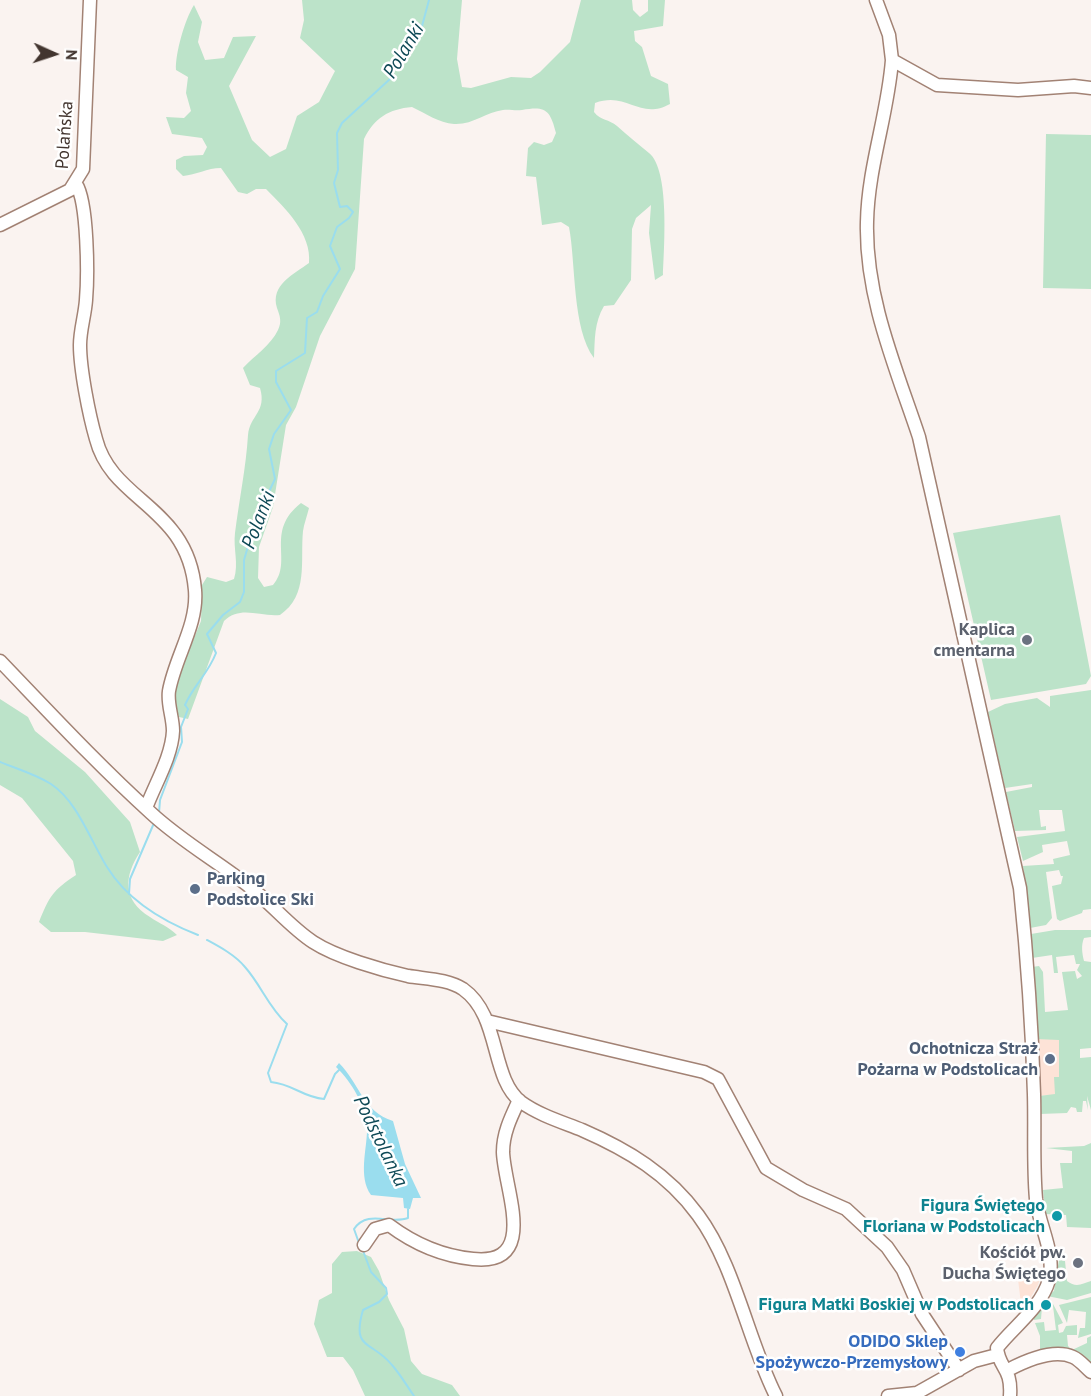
<!DOCTYPE html>
<html>
<head>
<meta charset="utf-8">
<style>
	body { margin:0 }
	#map { position:relative; width:1091px; height:1396px; overflow:hidden; background:#faf3f0; font-family:"PT Sans",sans-serif }
	canvas { display:block }
	.north { position:absolute; left:24px; top:24px; width:60px; height:60px; -webkit-text-stroke:4px #fff; paint-order:stroke; rotate:93deg; font-size:16px; font-weight:700; line-height:24px; text-align:center; color:#42352f }
	.north::after { content:''; display:block; margin:auto; width:21px; height:27px; background:#42352f; clip-path:polygon(50% 0,100% 100%,50% 72%,0 100%) }
</style>
</head>
<body>
<div id="map">
<canvas width="1091" height="1396"></canvas>
<div class="north">N</div>
</div>
<script>
const g = document.querySelector('canvas').getContext('2d');
g.lineJoin = 'round';
function paint(path, color) {
  g.fillStyle = color;
  g.fill(path, 'evenodd');
}
function trace(path, color, width, dash) {
  g.strokeStyle = color;
  g.lineWidth = width;
  g.lineCap = dash ? 'butt' : 'round';
  g.setLineDash(dash || []);
  g.stroke(path);
}
function write(font, color, halo, rows, align = 'center') {
  g.font = font + ' "PT Sans",sans-serif';
  g.lineWidth = 5;
  g.setLineDash([]);
  g.textBaseline = 'middle';
  g.strokeStyle = halo;
  g.fillStyle = color;
  for (const [text, x, y, turn = 0] of rows) {
    g.save();
    g.translate(x, y);
    g.rotate((+turn || 0) * Math.PI / 180);
    g.textAlign = isNaN(turn) ? turn : align;
    if (halo) g.strokeText(text, 0, 0);
    g.fillText(text, 0, 0);
    g.restore();
  }
}
const built = new Path2D(`
	M1038,1037L1060,1039V1082L1055,1095L1039,1096Z
	M1043,1269L1038,1285L1022,1312L1017,1271Z`);
const green = new Path2D(`
	M302,0H462L457,59L462,87L471,88L511,77L531,78L540,72L570,42L581,0H632L633,10L640,17L648,11V0H665L663,26L634,31L635,41L642,47L651,76L668,84L670,104C639,121 628,91 595,103L594,112C601,121 609,119 617,126C627,135 638,144 649,153C670,170 664,247 663,275L655,280L649,233L651,205L636,218L632,229L631,280L614,305L604,306C594,323 595,339 594,358C572,329 576,264 569,227L561,222L542,225L536,177L526,176L528,148L534,142L544,145L552,142L556,133C550,109 545,106 522,110C515,111 509,109 503,110C486,112 473,125 454,124C439,123 425,113 412,107C389,109 374,118 364,139L355,269L320,336L296,407L286,425L273,507L259,547L258,578L264,587L273,585C294,561 264,532 301,503L309,508C307,516 304,524 303,531C300,561 309,595 280,615C259,617 241,605 224,621L188,719L179,717L173,700L176,682L201,621L202,585L207,577L226,582L234,579C239,564 233,548 235,533C239,500 246,468 248,435C250,415 267,412 260,388L250,385L243,368C254,356 271,345 278,330C282,322 280,316 277,308C270,285 294,274 309,263C312,234 285,208 266,189H256L247,194L238,192L221,168C207,168 196,175 183,176L176,169V160L184,156L203,155L207,147L202,138L172,134L166,117L184,118L191,111L186,93L188,77L176,70C175,54 185,19 194,5L202,22L198,42L205,60L224,58L233,37L256,36L229,86L252,140L270,157L286,149L297,116L319,102L335,71L300,38L304,20Z
	M1046,134L1091,135V289L1043,288Z
	M1060,515L1091,676L1086,684L991,700L953,533Z
	M1091,690V909L1083,910L1082,913L1060,921L1057,919L1052,886L1061,884L1063,876H1061L1059,870L1046,872L1052,918L1046,925L1030,928L1023,866L1054,864L1053,859L1070,855L1067,841L1042,845L1043,852L1023,861L1017,837L1065,831L1062,810H1039L1041,827L1046,826V830L1015,831L1006,792L1032,787V784L1005,788L988,712L1005,704L1037,698L1050,707V696Z
	M0,699L28,717L35,731L85,772L130,822L140,852C124,876 122,900 150,917C160,924 168,926 177,935L163,941L85,932H51L39,922C49,897 53,890 76,875L73,861L22,798L0,785Z
	M1055,930H1091V937L1084,938C1081,945 1082,953 1084,961L1091,962V1048L1080,1049V1058L1091,1057V1110L1087,1096L1088,1110L1086,1101H1083L1082,1112H1077L1076,1108L1071,1107L1067,1113L1040,1114L1039,1096L1055,1094L1054,1077H1059V1040L1036,1039L1032,967L1039,966L1043,972L1045,1012L1068,1010L1062,972L1075,971L1077,979L1082,976L1077,970L1080,964H1076L1074,955L1056,957L1058,973H1054L1052,955L1032,958L1031,934Z
	M1091,1143V1228L1067,1227L1066,1215L1045,1214L1043,1190L1063,1188L1060,1163H1072V1151L1046,1148L1084,1146Z
	M357,1251L371,1257L379,1271L389,1300L404,1329L411,1361L422,1374L452,1385L460,1396H365L353,1370L343,1357H327L314,1324L319,1300L332,1293V1264L342,1252Z
	M1059,1260L1065,1261L1067,1281C1076,1288 1082,1284 1091,1281V1293L1067,1300L1047,1296L1054,1291Z
	M1091,1297V1334L1078,1338L1080,1328H1085L1086,1312L1069,1310L1067,1323L1059,1305Z
	M1046,1301L1053,1304L1063,1323L1058,1325L1059,1333L1063,1332L1066,1326L1077,1325V1335H1067L1068,1346L1072,1350L1087,1343V1338L1091,1336V1363L1040,1351V1336L1035,1323L1044,1322L1045,1331L1056,1330L1053,1306L1042,1307L1041,1319L1034,1320L1033,1315L1042,1302Z`);
const water = new Path2D(`
	M339,1063C360,1084 363,1112 393,1121L405,1164L421,1198H413L410,1209L404,1208L403,1198L371,1195C358,1177 367,1149 367,1130C367,1107 351,1081 336,1067Z`);
const stream = new Path2D(`
	M0,762C17,769 35,774 51,784C78,802 90,840 107,867C128,901 162,921 198,935
	M159,813L160,800L182,742L181,727L188,709L185,705C193,686 208,674 216,653L207,634L223,615L240,602L244,592V560L256,519L275,479L269,449L274,434L291,410L276,382V371L305,353L307,318L317,312L323,296L340,269L330,246L337,227L349,218L353,212L347,206L340,207L334,183L338,170L337,133L342,123L390,79L397,58L413,40L422,26L429,0
	M129,894L130,879L154,823
	M207,940C220,947 235,955 245,967C261,985 269,1008 287,1024L268,1073L271,1082C293,1084 302,1097 324,1099L335,1074L339,1070
	M359,1243L354,1229C368,1209 390,1225 408,1218V1209
	M362,1248L371,1272L386,1288L387,1294L379,1302L363,1310C351,1351 372,1340 392,1365C400,1374 407,1386 414,1396`);
const minor = new Path2D(`
	M876,0L889,35L892,60C888,114 868,167 867,222C865,297 896,368 919,437L1020,888C1027,956 1032,1026 1034,1094C1035,1129 1033,1165 1036,1199C1039,1226 1056,1253 1049,1280C1041,1308 1013,1327 997,1348C999,1369 1012,1367 1010,1396
	M892,60L937,85L1018,90L1074,86L1091,88
	M76,184C88,202 88,276 86,300C85,315 80,330 80,345C80,369 89,415 96,439C112,502 188,506 195,590C198,625 175,657 169,691C167,704 173,717 173,731C172,756 155,784 146,808
	M0,225L70,190L83,169L90,0
	M0,661C49,712 98,765 151,813C181,841 217,861 250,887C272,904 290,927 313,942C336,957 381,970 408,976C426,979 448,979 463,989C501,1016 490,1078 521,1102C539,1115 562,1122 582,1130C628,1150 668,1174 698,1215C735,1265 748,1341 776,1396
	M487,1021L704,1072L718,1079L766,1168L803,1190L846,1209L887,1247L903,1270L922,1314L959,1370
	M364,1245L375,1229L389,1225C413,1243 442,1256 473,1259C540,1266 504,1189 503,1152C503,1133 511,1117 519,1100
	M1008,1370C1025,1361 1053,1348 1073,1357C1080,1360 1085,1367 1091,1372
	M888,1396L917,1393L974,1361L997,1355`);
const markers = [
	[1027,640,6,"#6b7280"],
	[195,889,6,"#5c6f8a"],
	[1050,1059,6,"#5c6f8a"],
	[1057,1216,6,"#0f9aa8"],
	[1078,1263,6,"#6b7280"],
	[1046,1305,6,"#0f9aa8"],
	[960,1352,6,"#3f7fe0"]
];
const streetNames = [
	["Polańska",65,135,-86]
];
const worshipNames = [
	["Kaplica",1015,630],
	["cmentarna",1015,651],
	["Kościół pw.",1066,1253],
	["Ducha Świętego",1066,1274]
];
const serviceNames = [
	["Parking",207,879],
	["Podstolice Ski",207,900],
	["Ochotnicza Straż",1038,1049,"right"],
	["Pożarna w Podstolicach",1038,1070,"right"]
];
const cultureNames = [
	["Figura Świętego",1045,1206],
	["Floriana w Podstolicach",1045,1227],
	["Figura Matki Boskiej w Podstolicach",1034,1305]
];
const shopNames = [
	["ODIDO Sklep",948,1342],
	["Spożywczo-Przemysłowy",948,1363]
];
const waterNames = [
	["Polanki",404,51,-59],
	["Polanki",259,520,-69],
	["Podstolanka",380,1141,64]
];
paint(built, '#fde3d7');
paint(green, '#bce3c9');
paint(water, '#9addee');
trace(stream, '#9addee', 2);
trace(minor, '#a28274', 15);
trace(minor, '#fff', 12);
for (const [x, y, r, color] of markers) {
  const dot = new Path2D();
  dot.arc(x, y, r, 0, 2 * Math.PI);
  g.fillStyle = color;
  g.fill(dot);
  trace(dot, '#fff', 2);
}
write('18px', '#42352f', '#fff', streetNames);
write('bold 18px', '#5b616d', '#fff', worshipNames, 'right');
write('bold 18px', '#4e5e75', '#fff', serviceNames, 'left');
write('bold 18px', '#0d838f', '#fff', cultureNames, 'right');
write('bold 18px', '#366cbe', '#fff', shopNames, 'right');
write('italic 20px', '#0e4956', '#fff', waterNames);
</script>
</body>
</html>
